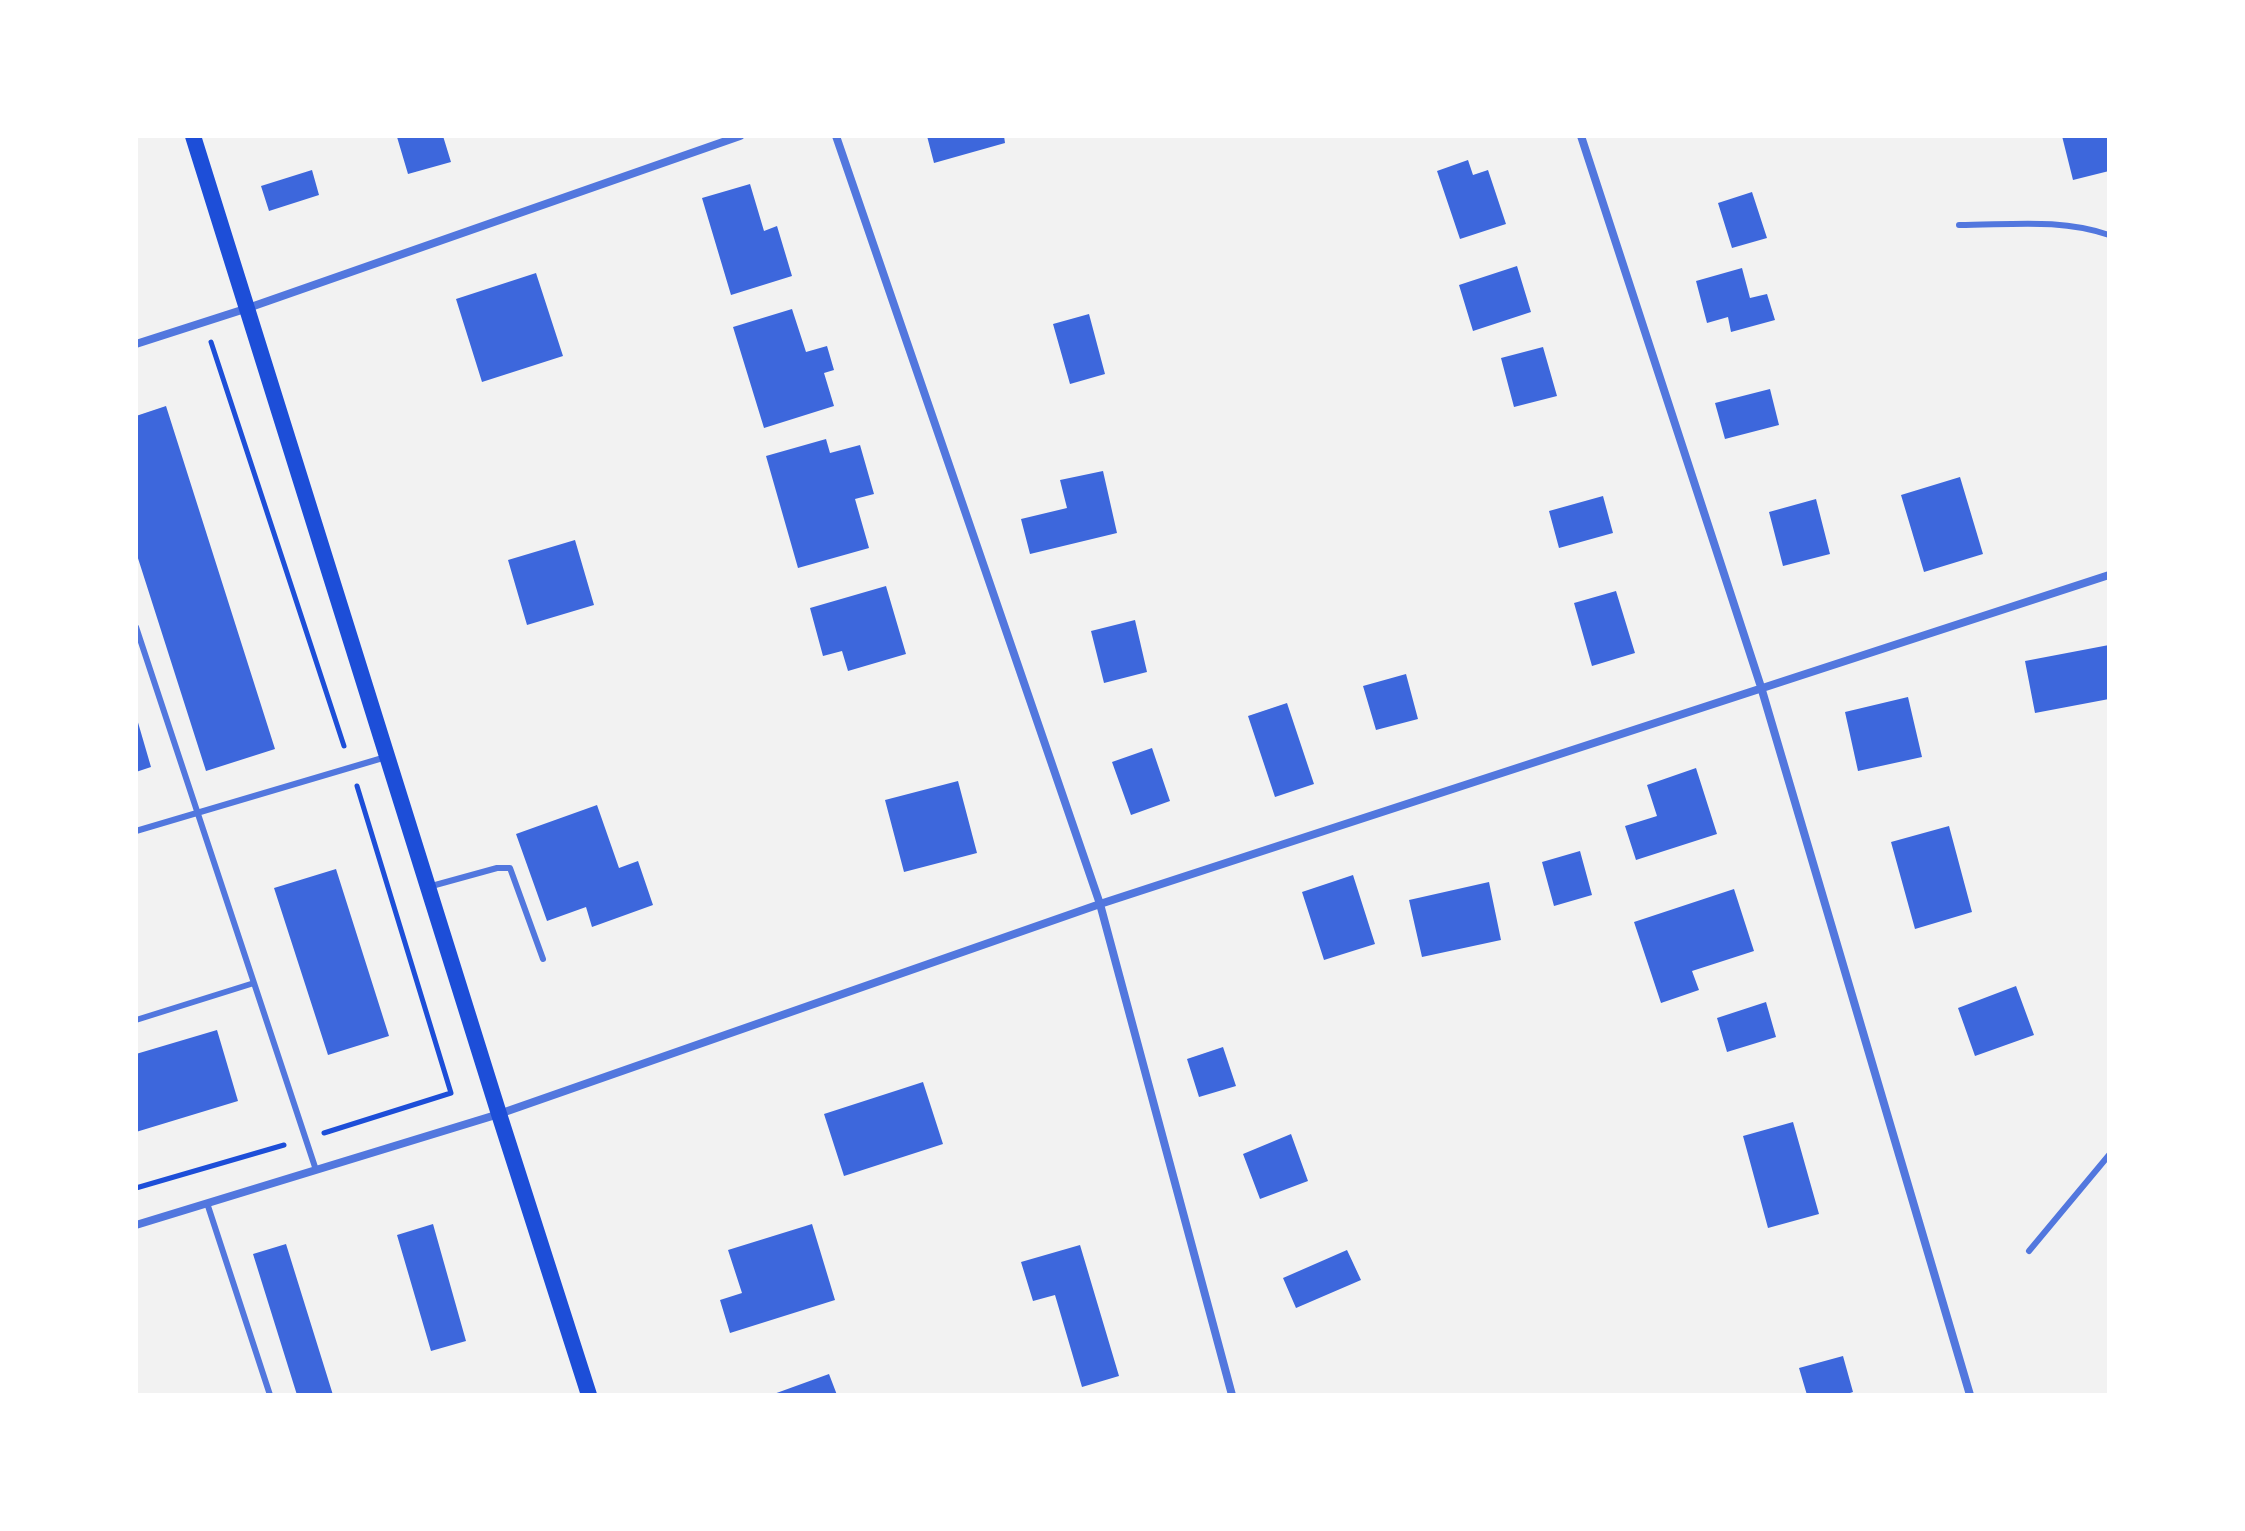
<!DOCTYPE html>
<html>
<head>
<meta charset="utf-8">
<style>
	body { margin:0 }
	#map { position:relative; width:2245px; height:1531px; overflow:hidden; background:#f2f2f2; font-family:Mulish,sans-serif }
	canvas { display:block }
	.frame { position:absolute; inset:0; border:138px solid #fff; pointer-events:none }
</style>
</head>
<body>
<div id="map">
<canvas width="2245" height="1531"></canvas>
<div class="frame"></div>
</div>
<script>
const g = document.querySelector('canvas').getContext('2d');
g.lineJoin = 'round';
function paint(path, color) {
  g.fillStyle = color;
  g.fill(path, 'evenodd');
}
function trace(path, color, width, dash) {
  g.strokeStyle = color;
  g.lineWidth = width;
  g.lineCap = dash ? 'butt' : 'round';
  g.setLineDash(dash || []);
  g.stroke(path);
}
const building = new Path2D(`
	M443,136L451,162L408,174L397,137Z
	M927,136H1004L1005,143L934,163Z
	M2062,136H2109V171L2073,180Z
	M1468,160L1473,175L1488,170L1506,224L1460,239L1437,171Z
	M312,170L319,195L269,211L261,186Z
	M750,184L764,231L777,226L792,276L731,295L702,198Z
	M1752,192L1767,238L1732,248L1718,203Z
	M1517,266L1531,312L1473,331L1459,285Z
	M1742,268L1750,298L1767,294L1775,320L1731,332L1728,317L1707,323L1696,281Z
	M536,273L563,356L482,382L456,299Z
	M792,309L806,352L827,346L834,370L824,373L834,406L764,428L733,327Z
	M1089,314L1105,374L1070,384L1053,324Z
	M1543,347L1557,396L1514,407L1501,358Z
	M1770,389L1779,425L1725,439L1715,403Z
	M166,406L275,749L206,771L136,552V416Z
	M826,439L830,453L860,445L874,494L855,499L869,548L798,568L766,456Z
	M1103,471L1117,533L1030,554L1021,519L1067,508L1060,480Z
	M1960,477L1983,554L1924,572L1901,495Z
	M1603,496L1613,533L1559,548L1549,511Z
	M1816,499L1830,554L1783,566L1769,512Z
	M575,540L594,605L527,625L508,560Z
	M886,586L906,654L848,671L842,651L823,656L810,608Z
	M1616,591L1635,653L1592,666L1574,603Z
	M1135,620L1147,672L1104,683L1091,631Z
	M2109,645V699L2035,713L2025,661Z
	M1406,674L1418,719L1376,730L1363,686Z
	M1908,697L1922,757L1858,771L1845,712Z
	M1287,703L1314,784L1275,797L1248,716Z
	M137,719L151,767L136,772V720Z
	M1152,748L1170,801L1131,815L1112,762Z
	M1696,768L1717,834L1636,860L1625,826L1657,816L1647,785Z
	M958,781L977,853L904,872L885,800Z
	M597,805L619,868L638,861L653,905L592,927L586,907L547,921L516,834Z
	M1949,826L1972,912L1915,929L1891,842Z
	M1580,851L1592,895L1554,906L1542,862Z
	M336,869L389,1036L328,1055L274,888Z
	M1353,875L1375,944L1324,960L1302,892Z
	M1489,882L1501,940L1422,957L1409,900Z
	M1734,889L1754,951L1692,971L1699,990L1661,1003L1634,922Z
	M2016,986L2034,1035L1975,1056L1958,1008Z
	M1766,1002L1776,1037L1727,1052L1717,1018Z
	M217,1030L238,1101L136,1132V1054Z
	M1223,1047L1236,1086L1199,1097L1187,1059Z
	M923,1082L943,1144L844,1176L824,1114Z
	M1793,1122L1819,1214L1768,1228L1743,1136Z
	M1291,1134L1308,1181L1260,1199L1243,1154Z
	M433,1224L466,1341L431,1351L397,1235Z
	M812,1224L835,1300L730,1333L720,1300L742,1293L728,1250Z
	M286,1244L333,1395H297L253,1254Z
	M1080,1245L1119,1376L1082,1387L1055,1295L1033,1301L1021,1262Z
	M1347,1250L1361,1280L1296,1308L1283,1278Z
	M1843,1356L1853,1392L1844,1395H1807L1799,1368Z
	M829,1374L837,1395H771Z`);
const path = new Path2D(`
	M211,342L344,746
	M324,1133L451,1093L357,786
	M136,1188L284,1145`);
const service = new Path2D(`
	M1959,225C2010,225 2060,218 2109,235
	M136,627L316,1170
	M136,831L386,757
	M428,887L497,868H510L543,959
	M136,1020L254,983
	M207,1203L270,1395
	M2029,1251L2109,1155`);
const minor = new Path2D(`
	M836,136L1100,904L1232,1395
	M1581,136L1761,687L1970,1395
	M136,344L248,308L740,136
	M136,1225L499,1114L1100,904L2109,575`);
const secondary = new Path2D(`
	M193,136L499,1114L589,1395`);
paint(building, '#3d67dc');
trace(path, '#1d4ed8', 5);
trace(service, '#5277de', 6);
trace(minor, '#5277de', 8);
trace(secondary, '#1d4ed8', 16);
</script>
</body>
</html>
